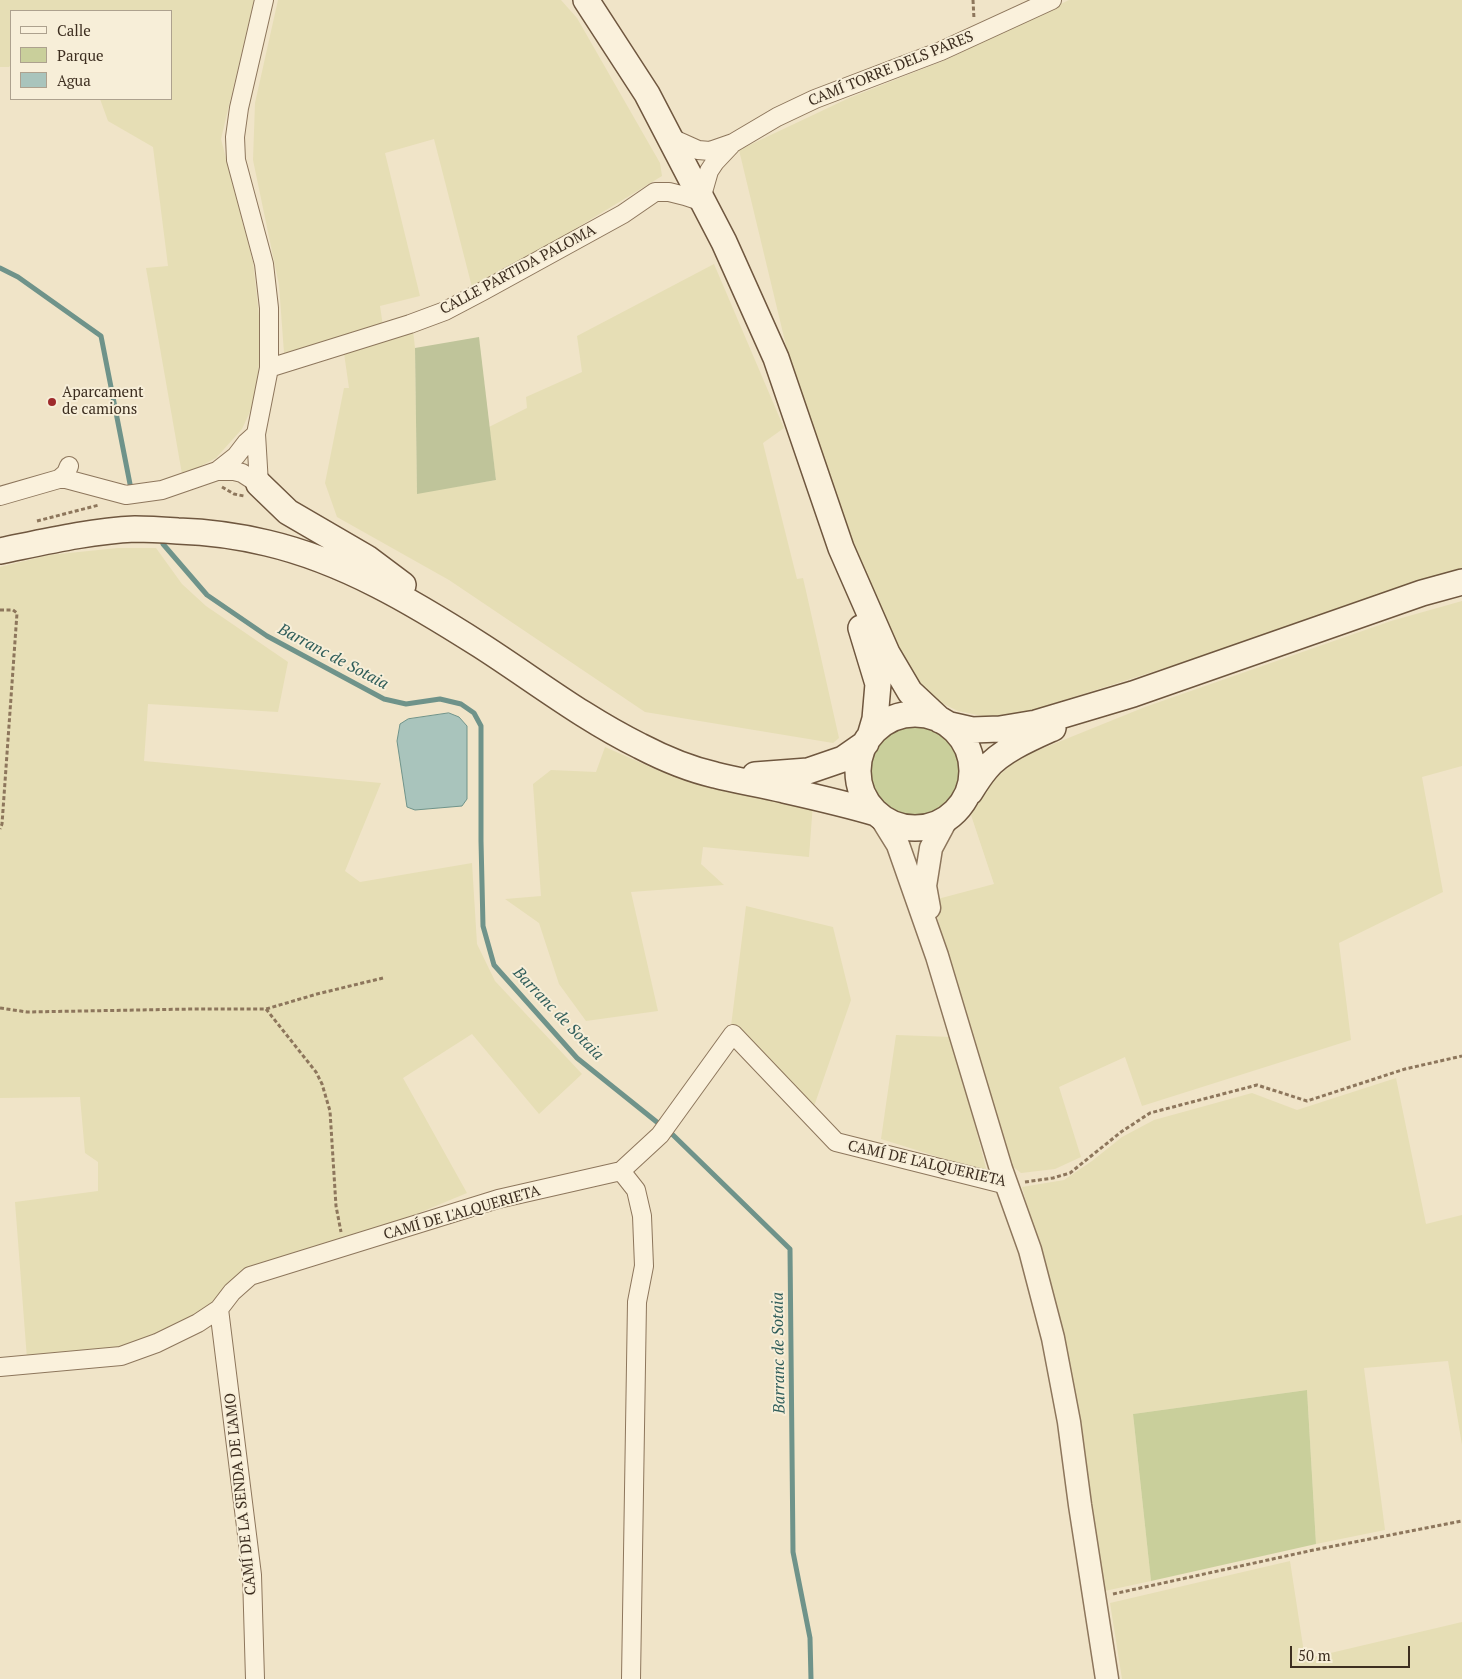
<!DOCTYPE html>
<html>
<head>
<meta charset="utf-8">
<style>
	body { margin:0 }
	#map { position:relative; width:1462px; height:1679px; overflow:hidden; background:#f0e4c8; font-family:"PT Serif",serif }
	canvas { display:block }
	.legend { position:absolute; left:10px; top:10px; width:162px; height:90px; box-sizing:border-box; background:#f7eed8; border:1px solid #ada18e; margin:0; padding:6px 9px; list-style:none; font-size:15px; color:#3d2e20 }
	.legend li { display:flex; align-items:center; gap:10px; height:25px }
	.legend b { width:25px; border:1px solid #ada18e }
	.scale { position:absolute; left:1290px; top:1646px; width:120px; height:22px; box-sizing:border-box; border:2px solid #3d2e20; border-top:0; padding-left:6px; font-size:15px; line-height:18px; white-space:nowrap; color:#3d2e20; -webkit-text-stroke:4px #f7eed8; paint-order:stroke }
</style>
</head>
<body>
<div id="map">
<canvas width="1462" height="1679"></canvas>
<ul class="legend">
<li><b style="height:6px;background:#faf1dc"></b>Calle</li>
<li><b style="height:14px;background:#c9cf9b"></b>Parque</li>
<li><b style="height:14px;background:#a9c4bc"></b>Agua</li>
</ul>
<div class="scale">50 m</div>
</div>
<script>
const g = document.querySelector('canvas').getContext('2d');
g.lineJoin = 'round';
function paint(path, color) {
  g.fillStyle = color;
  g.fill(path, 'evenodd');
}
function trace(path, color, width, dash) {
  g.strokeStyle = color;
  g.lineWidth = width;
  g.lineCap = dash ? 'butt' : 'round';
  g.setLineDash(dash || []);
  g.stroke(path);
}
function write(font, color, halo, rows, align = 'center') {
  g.font = font + ' "PT Serif",serif';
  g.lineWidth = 4;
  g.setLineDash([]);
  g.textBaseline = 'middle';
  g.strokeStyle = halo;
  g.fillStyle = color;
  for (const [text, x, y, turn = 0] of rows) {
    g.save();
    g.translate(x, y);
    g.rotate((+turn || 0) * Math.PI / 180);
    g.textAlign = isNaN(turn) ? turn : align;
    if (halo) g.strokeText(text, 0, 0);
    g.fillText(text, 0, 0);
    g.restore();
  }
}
const farmland = new Path2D(`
	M0,0H254L221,139L253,262L262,342L254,403L242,429L216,458L199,467L182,474L146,268L168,266L153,147L108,121L100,99H171V11H11V65L9,67H0Z
	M278,0H561L577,18L660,163L662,176L473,291L434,139L385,153L420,296L380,306L383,326L284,353L279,285L253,160L255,103Z
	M1069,0H1462V569L1448,572L1346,605L1218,651L1030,711L1016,715L987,717L958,711L931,698L888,643L795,383L739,150L849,98L948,59Z
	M714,264L784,428L763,443L797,579L803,578L806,591L839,738L833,743L645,712L449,580L337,517L325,483L344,388H349L344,353L413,330L415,348L417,493L496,480L489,427L527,408L526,397L582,372L577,336Z
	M118,548H156L182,584L206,606L288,662L278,712L148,704L144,761L381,783L345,871L360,882L472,863L477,944L495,981L582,1074L539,1114L472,1034L403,1078L467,1193L390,1225L307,1251L213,1308L128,1348L27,1359L15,1202L98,1191V1162L85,1153L80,1097L0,1098V567L49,555Z
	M1462,601V766L1422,777L1443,892L1339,943L1351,1040L1142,1106L1125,1057L1059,1087L1081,1157L1055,1169L1021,1173L1012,1166L947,965L934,900L994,884L971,815L981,791L1019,758L1145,707L1391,621Z
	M605,747L657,770L708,786L813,803L809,857L703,847L701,864L724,885L631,892L658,1011L586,1021L559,984L539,923L505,899L541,896L533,784L551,770L596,772Z
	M746,906L833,927L851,1000L812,1112L731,1026Z
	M896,1035L952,1037L987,1172L881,1139Z
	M1396,1078L1426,1224L1462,1215V1445L1448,1361L1364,1368L1385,1530L1316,1544L1307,1390L1133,1414L1151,1581L1100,1592L1062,1334L1022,1187L1064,1180L1092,1161L1122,1137L1154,1120L1252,1093L1297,1110Z
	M1290,1561L1305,1659L1462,1622V1679H1122L1110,1603Z`);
const green = new Path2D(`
	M866 774a48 48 0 1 1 96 0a48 48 0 1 1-96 0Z
	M1307,1390L1316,1544L1151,1581L1133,1414Z`);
const cemetery = new Path2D(`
	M479,337L496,480L417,494L415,348Z`);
const water = new Path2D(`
	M449,713L459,717L467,726V799L462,806L415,810L407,807L397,741L400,724L408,719Z`);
const stream = new Path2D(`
	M0,268L18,277L101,336L130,484
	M163,544L207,595L267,636L384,699L406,704L440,699L461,704L474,713L481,726V841L483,926L494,965L577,1058L673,1135L790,1249L793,1552L810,1638L811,1679`);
const path = new Path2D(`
	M973,0L974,19
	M222,487L234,494L244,496
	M37,521L99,505
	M0,610H13L17,613L2,824L0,829
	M0,1008L27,1012L193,1009H266L317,994L383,978
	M266,1009L316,1072L322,1084L330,1111L336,1206L341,1232
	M1025,1182L1053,1178L1070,1173L1121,1132L1150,1113L1257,1085L1307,1101L1405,1069L1462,1056
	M1113,1594L1309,1551L1462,1521`);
const minor = new Path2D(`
	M669,137L698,150L710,151L733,143L777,117L815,99L941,51L1052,0
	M701,199L709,171L715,162L731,145
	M269,368L410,324L445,311L483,291L623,214L655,192H669L685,196L703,202
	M217,471L236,456L246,443L256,434
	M59,479H66L126,495L162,490L217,471H234L242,473L259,484
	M259,484L256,434L269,368V308L264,264L236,160L235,137L239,108L264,0
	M0,496L59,479L66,473L69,466
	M621,1171L636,1190L642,1216L644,1266L637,1302L631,1679
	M219,1309L252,1575L255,1679
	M0,1367L121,1356L157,1343L198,1323L219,1309L232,1292L250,1276L498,1199L621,1171L660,1135L733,1034L836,1142L1007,1185`);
const tertiary = new Path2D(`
	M880,816L898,845L937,956L1001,1169L1030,1250L1053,1338L1069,1422L1080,1505L1107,1679
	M929,908L925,886L931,848L946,820`);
const secondary = new Path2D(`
	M586,0L647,94L724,242L776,358L841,548L887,653L910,692L940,720
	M259,484L288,512L367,558L403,585
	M0,551C44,542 90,531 135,529C150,529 164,530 178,531C208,532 238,536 267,543C344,561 414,603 480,645C533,679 583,718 640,746C663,758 689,769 715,775C737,781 761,784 784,790C815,797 846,804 876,813
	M861,628L878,684L875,719L870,736
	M858 771a57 57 0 1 1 114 0a57 57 0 1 1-114 0Z
	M950,725L972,730L1000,729L1036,723L1133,694L1422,593L1462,582
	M755,775L808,771L843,759L866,743
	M970,792C975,784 980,776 986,769C1000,751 1033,737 1053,728`);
const markers = [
	[52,402,5,"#9e2a2b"]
];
const streetNames = [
	["CAMÍ TORRE DELS PARES",891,69,-22],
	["CALLE PARTIDA PALOMA",518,270,-28],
	["CAMÍ DE L'ALQUERIETA",927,1164,13],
	["CAMÍ DE L'ALQUERIETA",462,1213,-16],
	["CAMÍ DE LA SENDA DE L'AMO",241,1494,-96]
];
const poiNames = [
	["Aparcament",62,393],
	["de camions",62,410]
];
const waterNames = [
	["Barranc de Sotaia",333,657,28],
	["Barranc de Sotaia",558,1014,46],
	["Barranc de Sotaia",779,1353,-91]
];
paint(farmland, '#e6deb5');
paint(green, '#c9cf9b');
paint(cemetery, '#bfc49a');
paint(water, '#a9c4bc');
trace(water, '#6f938a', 1);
trace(stream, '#6f938a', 5);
trace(minor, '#8d765c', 20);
trace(tertiary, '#8d765c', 25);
trace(secondary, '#6f573f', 28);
trace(path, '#8d765c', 3, [4, 2.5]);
trace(minor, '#faf1dc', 18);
trace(tertiary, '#faf1dc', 22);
trace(secondary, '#faf1dc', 25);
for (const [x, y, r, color] of markers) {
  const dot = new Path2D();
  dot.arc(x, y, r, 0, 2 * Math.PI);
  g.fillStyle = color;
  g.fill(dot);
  trace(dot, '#f7eed8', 2);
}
write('15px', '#3d2e20', '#f7eed8', streetNames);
write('15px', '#3d2e20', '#f7eed8', poiNames, 'left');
write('italic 16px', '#2f5d5a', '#f7eed8', waterNames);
</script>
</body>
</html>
